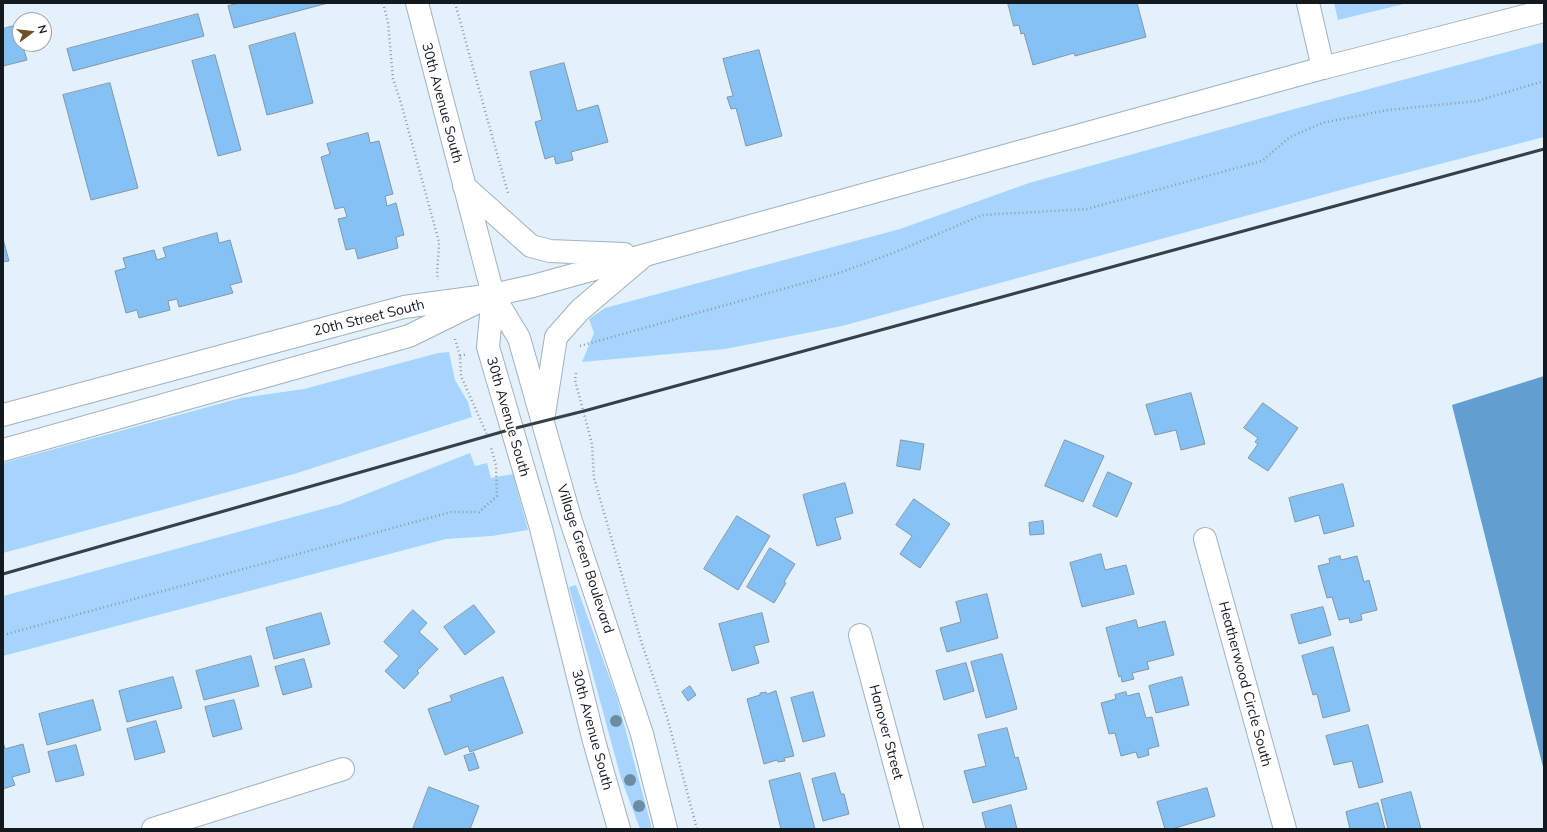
<!DOCTYPE html>
<html>
<head>
<meta charset="utf-8">
<style>
	body { margin:0 }
	#map { position:relative; width:1547px; height:832px; overflow:hidden; background:#e3f1fd; font-family:Mulish,sans-serif }
	canvas { display:block }
	.frame { position:absolute; inset:0; border:4px solid #131a1f; pointer-events:none }
	.north { position:absolute; left:12px; top:12px; width:40px; height:40px; box-sizing:border-box; background:#fff; border:1px solid #a1a3a5; border-radius:50%; rotate:75deg; font-size:11px; font-weight:700; line-height:16px; text-align:center; color:#131a1f }
	.north::after { content:''; display:block; margin:auto; width:14px; height:18px; background:#6d5224; clip-path:polygon(50% 0,100% 100%,50% 72%,0 100%) }
</style>
</head>
<body>
<div id="map">
<canvas width="1547" height="832"></canvas>
<div class="frame"></div>
<div class="north">N</div>
</div>
<script>
const g = document.querySelector('canvas').getContext('2d');
g.lineJoin = 'round';
function paint(path, color) {
  g.fillStyle = color;
  g.fill(path, 'evenodd');
}
function trace(path, color, width, dash) {
  g.strokeStyle = color;
  g.lineWidth = width;
  g.lineCap = dash ? 'butt' : 'round';
  g.setLineDash(dash || []);
  g.stroke(path);
}
function write(font, color, halo, rows, align = 'center') {
  g.font = font + ' Mulish,sans-serif';
  g.lineWidth = 4;
  g.setLineDash([]);
  g.textBaseline = 'middle';
  g.strokeStyle = halo;
  g.fillStyle = color;
  for (const [text, x, y, turn = 0] of rows) {
    g.save();
    g.translate(x, y);
    g.rotate((+turn || 0) * Math.PI / 180);
    g.textAlign = isNaN(turn) ? turn : align;
    if (halo) g.strokeText(text, 0, 0);
    g.fillText(text, 0, 0);
    g.restore();
  }
}
const green = new Path2D(`
	M1334,3H1408L1338,20Z
	M1544,42V137L1359,185L842,326L725,349L582,362L594,333L589,319L605,308L900,229L1029,183L1298,108Z
	M449,352L455,380L468,402L472,417L294,474L3,553V463L241,398L304,389L438,353Z
	M470,453L475,466L487,463L491,478L513,474L528,530L492,536L446,539L3,656V596L341,504Z
	M576,585L617,698L652,829H640L621,778L569,587Z`);
const water = new Path2D(`
	M1544,376V771L1452,405Z`);
const building = new Path2D(`
	M240,3H328L234,28L228,6Z
	M1008,3H1137L1146,37L1075,56L1074,53L1033,65L1024,33L1021,34L1019,25L1014,26Z
	M198,14L204,36L73,71L67,49Z
	M17,25L20,35V44H22L27,60L3,66V29Z
	M295,33L313,103L267,115L249,46Z
	M759,50L782,136L746,146L736,108L731,109L727,97L733,96L723,59Z
	M215,55L241,150L218,156L192,61Z
	M564,63L577,111L598,105L608,142L571,152L573,160L556,164L554,156L545,159L535,122L542,120L530,72Z
	M110,83L138,188L91,200L63,95Z
	M368,133L370,143L379,141L393,194L385,196L387,206L396,203L404,235L396,237L398,248L358,259L355,248L346,250L338,219L347,217L344,207L335,209L321,157L330,154L327,144Z
	M217,233L219,243L230,240L242,282L230,285L233,293L179,307L177,299L168,301L170,310L139,318L137,310L126,313L115,271L126,268L123,258L154,250L157,260L166,257L163,248Z
	M3,239L9,261L3,262Z
	M1191,393L1205,444L1181,450L1176,430L1155,435L1146,405Z
	M1263,403L1298,428L1268,471L1248,458L1258,444L1255,442L1258,438L1244,428Z
	M901,440L924,444L920,470L897,466Z
	M1065,440L1104,456L1083,502L1045,486Z
	M1108,472L1132,483L1117,517L1093,506Z
	M845,483L853,513L835,518L841,539L817,546L803,495Z
	M1343,484L1354,526L1324,534L1319,515L1295,522L1289,498Z
	M914,499L950,524L920,568L900,554L912,536L896,525Z
	M737,516L770,536L738,590L704,569Z
	M1043,521L1044,534L1030,535L1029,523Z
	M770,548L795,564L784,582L786,583L774,603L747,587Z
	M1101,554L1105,570L1126,565L1134,594L1082,607L1070,563Z
	M1340,556L1341,560L1357,556L1364,582L1369,580L1377,610L1361,614L1362,620L1350,623L1349,618L1339,620L1332,597L1327,598L1318,566L1330,563L1329,559Z
	M987,594L998,638L947,652L940,628L961,622L956,602Z
	M474,605L495,632L465,655L444,627Z
	M1323,607L1331,635L1299,644L1291,615Z
	M413,610L427,623L419,632L438,649L417,671L419,673L404,689L385,671L399,656L384,642Z
	M321,613L330,644L274,659L266,628Z
	M762,613L769,642L754,646L759,663L732,671L719,624Z
	M1136,620L1138,628L1165,621L1174,655L1147,662L1149,669L1132,673L1134,679L1122,682L1121,676L1119,677L1106,628Z
	M1333,647L1350,711L1323,718L1317,694L1313,695L1302,656Z
	M1002,654L1017,709L986,718L971,662Z
	M251,656L259,686L204,700L196,671Z
	M304,659L312,687L283,695L275,667Z
	M966,663L974,691L944,700L936,671Z
	M173,677L182,708L127,722L119,691Z
	M503,677L523,733L470,752L468,746L445,755L428,709L452,701L450,696Z
	M1182,677L1189,705L1156,713L1149,686Z
	M690,686L696,695L688,701L682,692Z
	M776,691L794,756L784,758L785,761L778,762L777,760L764,764L747,699L760,695V693L766,692L767,694Z
	M813,692L825,736L803,742L791,698Z
	M1126,692L1127,696L1139,693L1146,718L1152,717L1159,746L1148,749L1149,755L1138,758L1136,752L1121,756L1115,733L1109,734L1101,703L1116,699L1115,695Z
	M93,700L101,730L47,745L39,714Z
	M234,700L242,729L213,737L205,707Z
	M156,721L165,752L135,760L127,729Z
	M1368,725L1383,782L1359,788L1352,761L1334,765L1326,736Z
	M1007,728L1015,758L1018,757L1027,789L973,803L964,771L986,766L978,735Z
	M3,742L5,749L23,744L30,772L12,777L15,785L3,789Z
	M76,745L84,775L56,782L48,752Z
	M474,753L479,768L469,771L464,756Z
	M800,773L815,829H781L769,781Z
	M835,773L841,794H844L849,814L823,821L812,779Z
	M429,787L479,806L470,829H413Z
	M1207,788L1215,816L1172,829H1165L1157,802Z
	M1411,792L1421,829H1388L1381,800Z
	M1378,803L1385,829H1350L1346,812Z
	M1011,805L1017,829H986L982,813Z`);
const path = new Path2D(`
	M383,3L388,22L393,79L401,103L439,242C439,252 436,273 438,280
	M455,3L508,193
	M455,339L460,356L461,376L488,437
	M580,346L836,274L896,252L982,215L1087,209L1262,161L1290,137L1322,123L1388,110L1477,101L1544,81
	M460,356L467,354
	M576,373L575,380L592,444L594,478L641,641L667,717L697,829
	M3,635L451,512H479L497,496L496,465L491,448`);
const minor = new Path2D(`
	M417,3L493,295L488,347L541,528L594,741L619,829
	M464,186L531,246L550,251L624,254
	M493,295L519,338L570,518L642,734L666,829
	M544,414L556,337L580,310L640,259
	M3,415L404,307L493,295L533,286L1323,68
	M3,450L409,336L476,303
	M1205,539L1285,829
	M860,635L912,829
	M153,829L343,769`);
const major = new Path2D(`
	M1323,68L1544,11`);
const highway = new Path2D(`
	M1308,3L1323,68`);
const rail = new Path2D(`
	M3,574L512,429L584,411L1544,149`);
const trees = [
	[616,721],
	[630,780],
	[639,806]
];
const streetNames = [
	["30th Avenue South",442,103,75],
	["20th Street South",369,318,-14],
	["30th Avenue South",508,417,74],
	["Village Green Boulevard",585,559,72],
	["Heatherwood Circle South",1245,684,75],
	["30th Avenue South",592,730,75],
	["Hanover Street",886,732,75]
];
paint(green, '#a6d4fc');
paint(water, '#629ed0');
paint(building, '#84c1f5');
trace(building, '#8595a4', 1);
trace(minor, '#a1b1c0', 24);
trace(major, '#a1b1c0', 24);
trace(highway, '#a1b1c0', 24);
trace(path, '#8f9aa4', 2.5, [1, 3]);
trace(minor, '#fff', 22);
trace(major, '#fff', 22);
trace(highway, '#fff', 22);
trace(rail, '#374046', 3);
g.fillStyle = '#6b8ca3';
for (const [x, y] of trees) {
  g.beginPath();
  g.arc(x, y, 6, 0, 2 * Math.PI);
  g.fill();
}
write('14px', '#131a1f', '#fff', streetNames);
</script>
</body>
</html>
